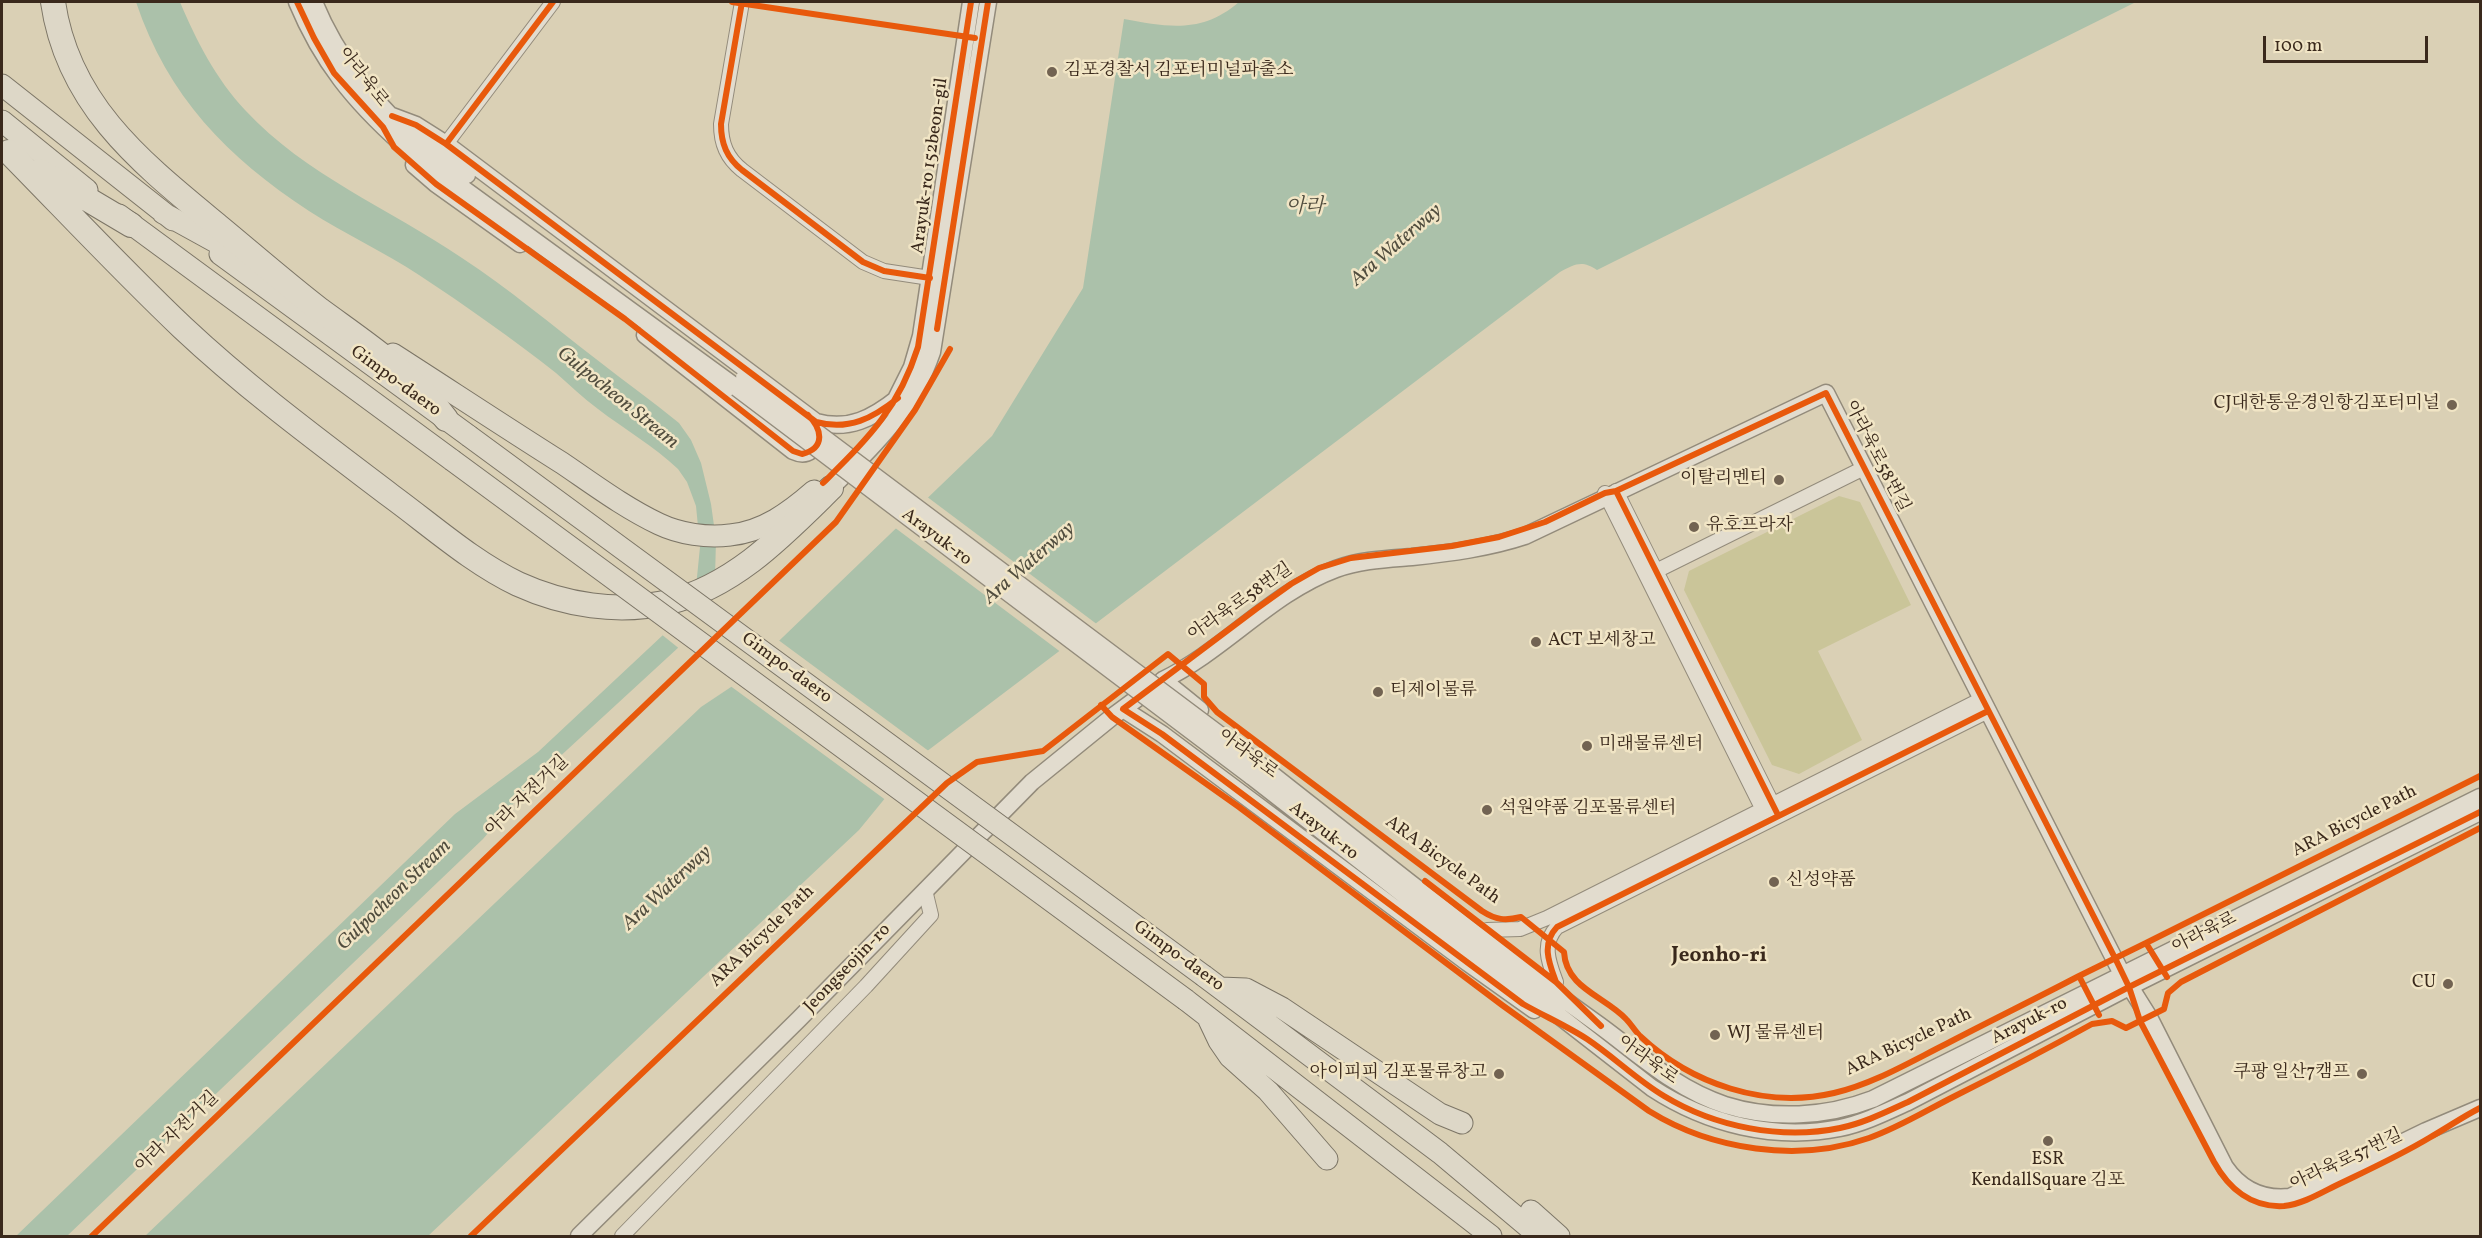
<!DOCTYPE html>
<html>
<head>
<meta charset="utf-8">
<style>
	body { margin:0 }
	#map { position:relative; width:2482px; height:1238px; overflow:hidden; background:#dad0b5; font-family:Vollkorn,serif }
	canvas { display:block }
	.frame { position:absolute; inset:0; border:3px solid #3a291c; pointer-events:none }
	.scale { position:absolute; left:2263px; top:36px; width:165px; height:27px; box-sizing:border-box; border:3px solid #3a291c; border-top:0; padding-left:8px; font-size:18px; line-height:21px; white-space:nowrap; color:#3a291c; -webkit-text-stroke:4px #f1e5c5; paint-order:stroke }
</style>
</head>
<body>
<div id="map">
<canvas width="2482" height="1238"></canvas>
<div class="frame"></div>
<div class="scale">100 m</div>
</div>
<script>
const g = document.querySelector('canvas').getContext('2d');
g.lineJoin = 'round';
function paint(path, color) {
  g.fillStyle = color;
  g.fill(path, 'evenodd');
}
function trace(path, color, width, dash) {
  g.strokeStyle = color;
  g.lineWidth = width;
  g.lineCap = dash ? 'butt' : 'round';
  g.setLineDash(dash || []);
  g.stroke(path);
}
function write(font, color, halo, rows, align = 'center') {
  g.font = font + ' Vollkorn,"Noto Serif KR",serif';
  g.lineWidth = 5;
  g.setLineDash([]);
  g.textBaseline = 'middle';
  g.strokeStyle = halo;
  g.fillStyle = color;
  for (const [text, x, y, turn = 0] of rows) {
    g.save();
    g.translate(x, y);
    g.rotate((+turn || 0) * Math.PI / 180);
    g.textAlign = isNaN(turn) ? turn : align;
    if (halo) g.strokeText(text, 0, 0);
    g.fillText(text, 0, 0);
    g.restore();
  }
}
const green = new Path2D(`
	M1839,496L1860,502L1911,605L1818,651L1862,740L1799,774L1772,765L1684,590L1689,571Z`);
const water = new Path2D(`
	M136,2H180C196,40 216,79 245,110C305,175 390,209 462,258C509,289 552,325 596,359C624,381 652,401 679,423L691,440L701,463L711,504L716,540L715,578L692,635L530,784L483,839L67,1236H16L455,814L538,752L679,620L696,587L700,547L696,506L687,482L678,469C654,446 624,429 598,409C583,398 570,385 556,373C513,339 466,306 419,275C384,252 345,234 309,211C227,157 168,97 136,2Z
	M1239,2H2136L1597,270C1582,260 1575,264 1560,272L918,758L859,830L428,1236H145L701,707L731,687L992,436L1083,288L1124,19C1168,27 1202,34 1239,2Z`);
const pier = new Path2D(`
	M926,496L1098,625L1062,653L894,527Z
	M695,577L716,593V598L711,612L701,628L681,650L661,634L677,618L688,602Z
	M777,639L930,752L920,760L887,801L729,685Z`);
const minor = new Path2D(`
	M742,2L721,124C721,144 727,158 742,170L863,262L884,271L930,278
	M446,144L553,2
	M1616,491L1777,813
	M1605,493L1766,816
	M1656,571L1864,468
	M1487,930L1520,929L1547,918L1982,699
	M1556,982C1549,963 1541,944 1557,927L1988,711
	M622,1236L866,986L931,915L925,890`);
const tertiary = new Path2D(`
	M297,2C322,62 354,101 402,144L737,388
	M314,2C336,56 375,107 422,143C436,155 453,164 467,175
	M392,116L416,125L446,144L816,422C849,431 873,418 898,398
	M414,165L436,184L520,244
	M645,335L793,451C808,458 817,448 820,434
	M893,405L912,367L921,336L971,2
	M831,488C873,447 913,409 932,352L988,2
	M1163,680C1225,650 1271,593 1336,569C1360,560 1387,559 1412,557C1450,553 1489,548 1525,536L1826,393L2122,974L2149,1017L2225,1167C2241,1190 2263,1200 2290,1197L2426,1131L2480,1108
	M1163,680L1200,710
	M1123,709L1162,734L1468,963L1534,1010
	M1260,765C1372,853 1483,942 1599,1025C1640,1055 1676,1089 1725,1105C1773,1120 1826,1117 1873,1099L2480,797
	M1251,776L1652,1088C1707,1124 1774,1141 1840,1128C1864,1123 1886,1112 1908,1102L2129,987L2480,812
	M579,1236L799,1019L1032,782L1112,717L1154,686`);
const primary = new Path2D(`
	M2,85L173,220
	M2,121L87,190
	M163,213L243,257
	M119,215L452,460
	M220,254L469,436
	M393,354C449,390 505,427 562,463C593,484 625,508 659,524C680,534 707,538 730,535C763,532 790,512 814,491
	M1204,976L1440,1153L1539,1236
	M1220,988L1246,989L1282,1008L1440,1114L1462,1123
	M1186,1000L1491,1236
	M1209,1020L1219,1041L1230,1057L1268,1091L1327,1159
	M1531,1211L1559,1236`);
const motorway = new Path2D(`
	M53,2C68,106 143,164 218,226C252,254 285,283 320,310C365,343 413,374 446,419
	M9,152C66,210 123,271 183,328C248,389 320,442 391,496C432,526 472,562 518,584C564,605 618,614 669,602C735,586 784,534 831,488
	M40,171L131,225`);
const tertiaryBridge = new Path2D(`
	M744,378L1260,765
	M737,388L1251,776`);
const primaryBridge = new Path2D(`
	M469,436L1204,976
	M452,460L1186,1000`);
const cycleway = new Path2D(`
	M297,2L314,38L334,73L383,127L394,147L436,184L625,319L793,451L802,454C826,448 822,429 808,415
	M732,2L975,38
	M742,2L721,124C721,144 727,158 742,170L863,262L884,271L930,278
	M392,116L416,125L446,144L816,422C849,431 873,418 898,398
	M446,144L553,2
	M937,329L988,2
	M823,483C868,438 898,410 918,347L971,2
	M1616,491L1778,815
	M1101,705L1112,717L1239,807L1502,1005L1649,1111C1712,1150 1798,1163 1869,1138C1898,1128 1927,1110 1955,1096C2001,1073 2047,1049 2092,1024L2112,1021L2126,1028L2164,1009L2168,993L2181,982L2480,828
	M2480,812L2129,987L1908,1102C1886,1112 1864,1123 1840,1128C1781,1140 1715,1127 1664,1096C1637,1080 1614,1057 1587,1039C1567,1026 1544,1016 1523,1004L1162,734L1123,709L1256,609L1291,584L1319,568L1351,558L1452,546L1499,537L1545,522L1605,493L1616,491L1826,393L2115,958L2129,987L2140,1021L2214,1162C2229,1189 2252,1208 2284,1206C2302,1204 2319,1194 2335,1186C2366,1171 2399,1156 2429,1138C2447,1128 2462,1117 2480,1108
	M1425,881L1556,982L1601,1026
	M2146,943L2480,776
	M1556,982C1549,963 1541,944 1557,927L1988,711
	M2099,1015L2079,976L2146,943L2167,977
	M92,1236L836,522L915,410L950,349
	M471,1236L947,783L977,762L1043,751L1168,654L1204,684V697L1217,712L1482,911C1496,920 1505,921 1521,917L1564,952C1566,988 1604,996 1626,1019C1631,1024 1635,1031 1640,1036C1691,1084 1765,1109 1834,1093C1873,1084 1910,1062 1946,1044C1990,1021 2035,999 2079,976`);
const markers = [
	[1052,72,6,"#726352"],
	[2452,405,6,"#726352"],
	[1779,480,6,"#726352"],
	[1694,527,6,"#726352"],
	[1536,642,6,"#726352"],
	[1378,692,6,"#726352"],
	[1587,746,6,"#726352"],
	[1487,810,6,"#726352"],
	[1774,882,6,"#726352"],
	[2448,984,6,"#726352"],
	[1715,1035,6,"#726352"],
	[1499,1074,6,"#726352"],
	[2362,1074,6,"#726352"],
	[2048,1141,6,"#726352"]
];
const poiNames = [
	["김포경찰서 김포터미널파출소",1064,72],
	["CJ대한통운경인항김포터미널",2440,405,"right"],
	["이탈리멘티",1767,480,"right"],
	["유호프라자",1706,527],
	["ACT 보세창고",1548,642],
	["티제이물류",1390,692],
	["미래물류센터",1599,746],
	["석원약품 김포물류센터",1499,810],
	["신성약품",1786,882],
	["CU",2436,984,"right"],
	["WJ 물류센터",1727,1035],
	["아이피피 김포물류창고",1487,1074,"right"],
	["쿠팡 일산7캠프",2350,1074,"right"],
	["ESR",2048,1161,"center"],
	["KendallSquare 김포",2048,1182,"center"]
];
const streetNames = [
	["아라육로",362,78,52],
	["Arayuk-ro 152beon-gil",931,166,-82],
	["Gimpo-daero",395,382,36],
	["아라육로58번길",1876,457,63],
	["Arayuk-ro",936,538,37],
	["아라육로58번길",1241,603,-35],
	["Gimpo-daero",786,669,36],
	["아라육로",1247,755,37],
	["아라 자전거길",528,797,-44],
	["ARA Bicycle Path",2355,822,-27],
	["Arayuk-ro",1323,832,38],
	["ARA Bicycle Path",1442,861,36],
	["아라육로",2205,934,-27],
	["ARA Bicycle Path",763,937,-44],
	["Gimpo-daero",1178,957,36],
	["Jeongseojin-ro",848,969,-46],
	["Arayuk-ro",2030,1022,-27],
	["ARA Bicycle Path",1909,1043,-25],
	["아라육로",1647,1061,36],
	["아라 자전거길",178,1133,-44],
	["아라육로57번길",2347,1161,-25]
];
const waterNames = [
	["아라",1305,208],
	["Ara Waterway",1397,246,-41],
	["Gulpocheon Stream",617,399,39],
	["Ara Waterway",1030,564,-41],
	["Ara Waterway",668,889,-43],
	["Gulpocheon Stream",395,896,-44]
];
const quarterNames = [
	["Jeonho-ri",1719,957]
];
paint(green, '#cac599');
paint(water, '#abc1aa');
paint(pier, '#dad0b5');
trace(minor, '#938b7b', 16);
trace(tertiary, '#938b7b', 19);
trace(primary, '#7c7566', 23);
trace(motorway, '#7c7566', 26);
trace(minor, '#e2dcce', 14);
trace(tertiary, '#e2dcce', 16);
trace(primary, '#ddd7c7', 21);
trace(motorway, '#ddd7c7', 24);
trace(tertiaryBridge, '#938b7b', 19, []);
trace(primaryBridge, '#7c7566', 23, []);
trace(tertiaryBridge, '#e2dcce', 16);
trace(primaryBridge, '#ddd7c7', 21);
trace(cycleway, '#e8590c', 6);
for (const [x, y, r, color] of markers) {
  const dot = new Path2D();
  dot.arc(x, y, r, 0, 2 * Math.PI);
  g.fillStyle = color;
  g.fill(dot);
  trace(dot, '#f1e5c5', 2);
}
write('18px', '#3a291c', '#f1e5c5', poiNames, 'left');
write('18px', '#3a291c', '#f1e5c5', streetNames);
write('italic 20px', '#514d3e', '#f1e5c5', waterNames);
write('bold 21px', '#3a291c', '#f1e5c5', quarterNames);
</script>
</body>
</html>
